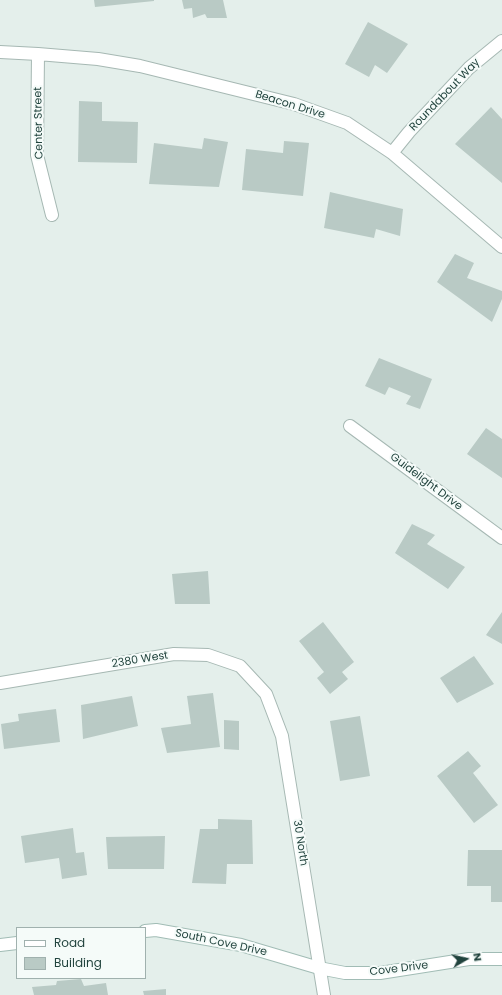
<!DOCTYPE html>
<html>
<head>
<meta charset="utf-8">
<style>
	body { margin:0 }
	#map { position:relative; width:502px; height:995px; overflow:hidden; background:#e4efeb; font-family:Poppins,sans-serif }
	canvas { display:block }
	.legend { position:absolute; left:16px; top:927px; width:130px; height:52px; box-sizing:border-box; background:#f5fbf9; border:1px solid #a0b1ae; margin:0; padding:5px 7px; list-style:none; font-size:12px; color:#21433d }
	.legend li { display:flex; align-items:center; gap:8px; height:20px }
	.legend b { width:20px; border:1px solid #a0b1ae }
	.north { position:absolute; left:446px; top:939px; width:40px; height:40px; -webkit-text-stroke:3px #f5fbf9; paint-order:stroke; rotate:81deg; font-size:11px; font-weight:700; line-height:16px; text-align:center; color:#21433d }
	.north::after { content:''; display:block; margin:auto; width:14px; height:18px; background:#21433d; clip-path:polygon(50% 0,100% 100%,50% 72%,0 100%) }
</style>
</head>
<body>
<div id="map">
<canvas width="502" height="995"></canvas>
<ul class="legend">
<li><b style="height:5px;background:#fff"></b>Road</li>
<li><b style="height:11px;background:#b9cac5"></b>Building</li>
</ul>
<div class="north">N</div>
</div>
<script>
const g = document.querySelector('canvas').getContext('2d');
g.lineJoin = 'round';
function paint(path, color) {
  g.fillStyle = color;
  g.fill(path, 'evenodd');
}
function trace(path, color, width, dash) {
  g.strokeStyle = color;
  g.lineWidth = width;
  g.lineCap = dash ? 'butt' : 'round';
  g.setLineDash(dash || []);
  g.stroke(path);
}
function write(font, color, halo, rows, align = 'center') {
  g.font = font + ' Poppins,sans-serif';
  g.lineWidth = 4;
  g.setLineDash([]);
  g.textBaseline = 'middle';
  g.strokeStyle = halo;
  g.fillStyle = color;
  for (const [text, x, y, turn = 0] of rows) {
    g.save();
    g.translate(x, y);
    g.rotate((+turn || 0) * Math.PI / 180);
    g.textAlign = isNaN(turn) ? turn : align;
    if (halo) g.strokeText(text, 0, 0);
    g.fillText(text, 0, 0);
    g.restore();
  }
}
const building = new Path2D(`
	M94,0H154V1L95,7Z
	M182,0H223L227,18H207L205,14L193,18L192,8L184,9Z
	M368,22L408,44L387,73L375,65L369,77L345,64Z
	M79,101L102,102V121L138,122L137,163L78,162Z
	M491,107L502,119V183L455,144Z
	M204,138L228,142L219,187L149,184L154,143L202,149Z
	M284,141L309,143L303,196L242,190L246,149L283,153Z
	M330,192L403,209L400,236L376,229L374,238L324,228Z
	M455,254L474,263L467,278L502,291V299L492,322L437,282Z
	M379,358L432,379L420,409L406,404L411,396L389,387L385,395L365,386Z
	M486,428L502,439V478L467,454Z
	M412,524L435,535L427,544L465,567L448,589L395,553Z
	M208,571L210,604H175L172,574Z
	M502,612V644L486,635Z
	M323,622L354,662L342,672L348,679L330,694L317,678L324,672L299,641Z
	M474,656L494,684L457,703L440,678Z
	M213,693L220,747L167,753L161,728L191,724L187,696Z
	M132,696L138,726L83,739L81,705Z
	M56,709L60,742L4,749L1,724L19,721L18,714Z
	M360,716L370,776L340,781L330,721Z
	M224,720L239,721V750L224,749Z
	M468,751L481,766L473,773L498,805L474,823L437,776Z
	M218,819L252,820L253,864H227L226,884L192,883L200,829H218Z
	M73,828L76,853L84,852L87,875L62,879L59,858L25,863L21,836Z
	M165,836L164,869H108L106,837Z
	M468,850H502V902H491V886H467Z
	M81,979L84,986L106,983L108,995H34L32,987L56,985L57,981Z
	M166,989V995H144L143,991Z`);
const minor = new Path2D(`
	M0,52L38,54L98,59L140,66L294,104L347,123L392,153L502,247
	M38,54L37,155L52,215
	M392,153L409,132L469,68L502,41
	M350,426L502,538
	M0,683L174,654L208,655L240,666L266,694L282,736L324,995`);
const secondary = new Path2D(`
	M145,931L156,930L241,945L319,968L345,973H380L469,959H502
	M0,945L17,943`);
const streetNames = [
	["Roundabout Way",445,95,-46],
	["Beacon Drive",290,105,17],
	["Center Street",39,123,-91],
	["Guidelight Drive",426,482,37],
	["2380 West",140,660,-9],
	["30 North",300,843,81],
	["South Cove Drive",221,943,12],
	["Cove Drive",399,969,-7]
];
paint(building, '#b9cac5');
trace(minor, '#a6b8b3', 14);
trace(secondary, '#a1bcb5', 14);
trace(minor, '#fff', 12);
trace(secondary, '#fff', 12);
write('11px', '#21433d', '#f5fbf9', streetNames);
</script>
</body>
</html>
